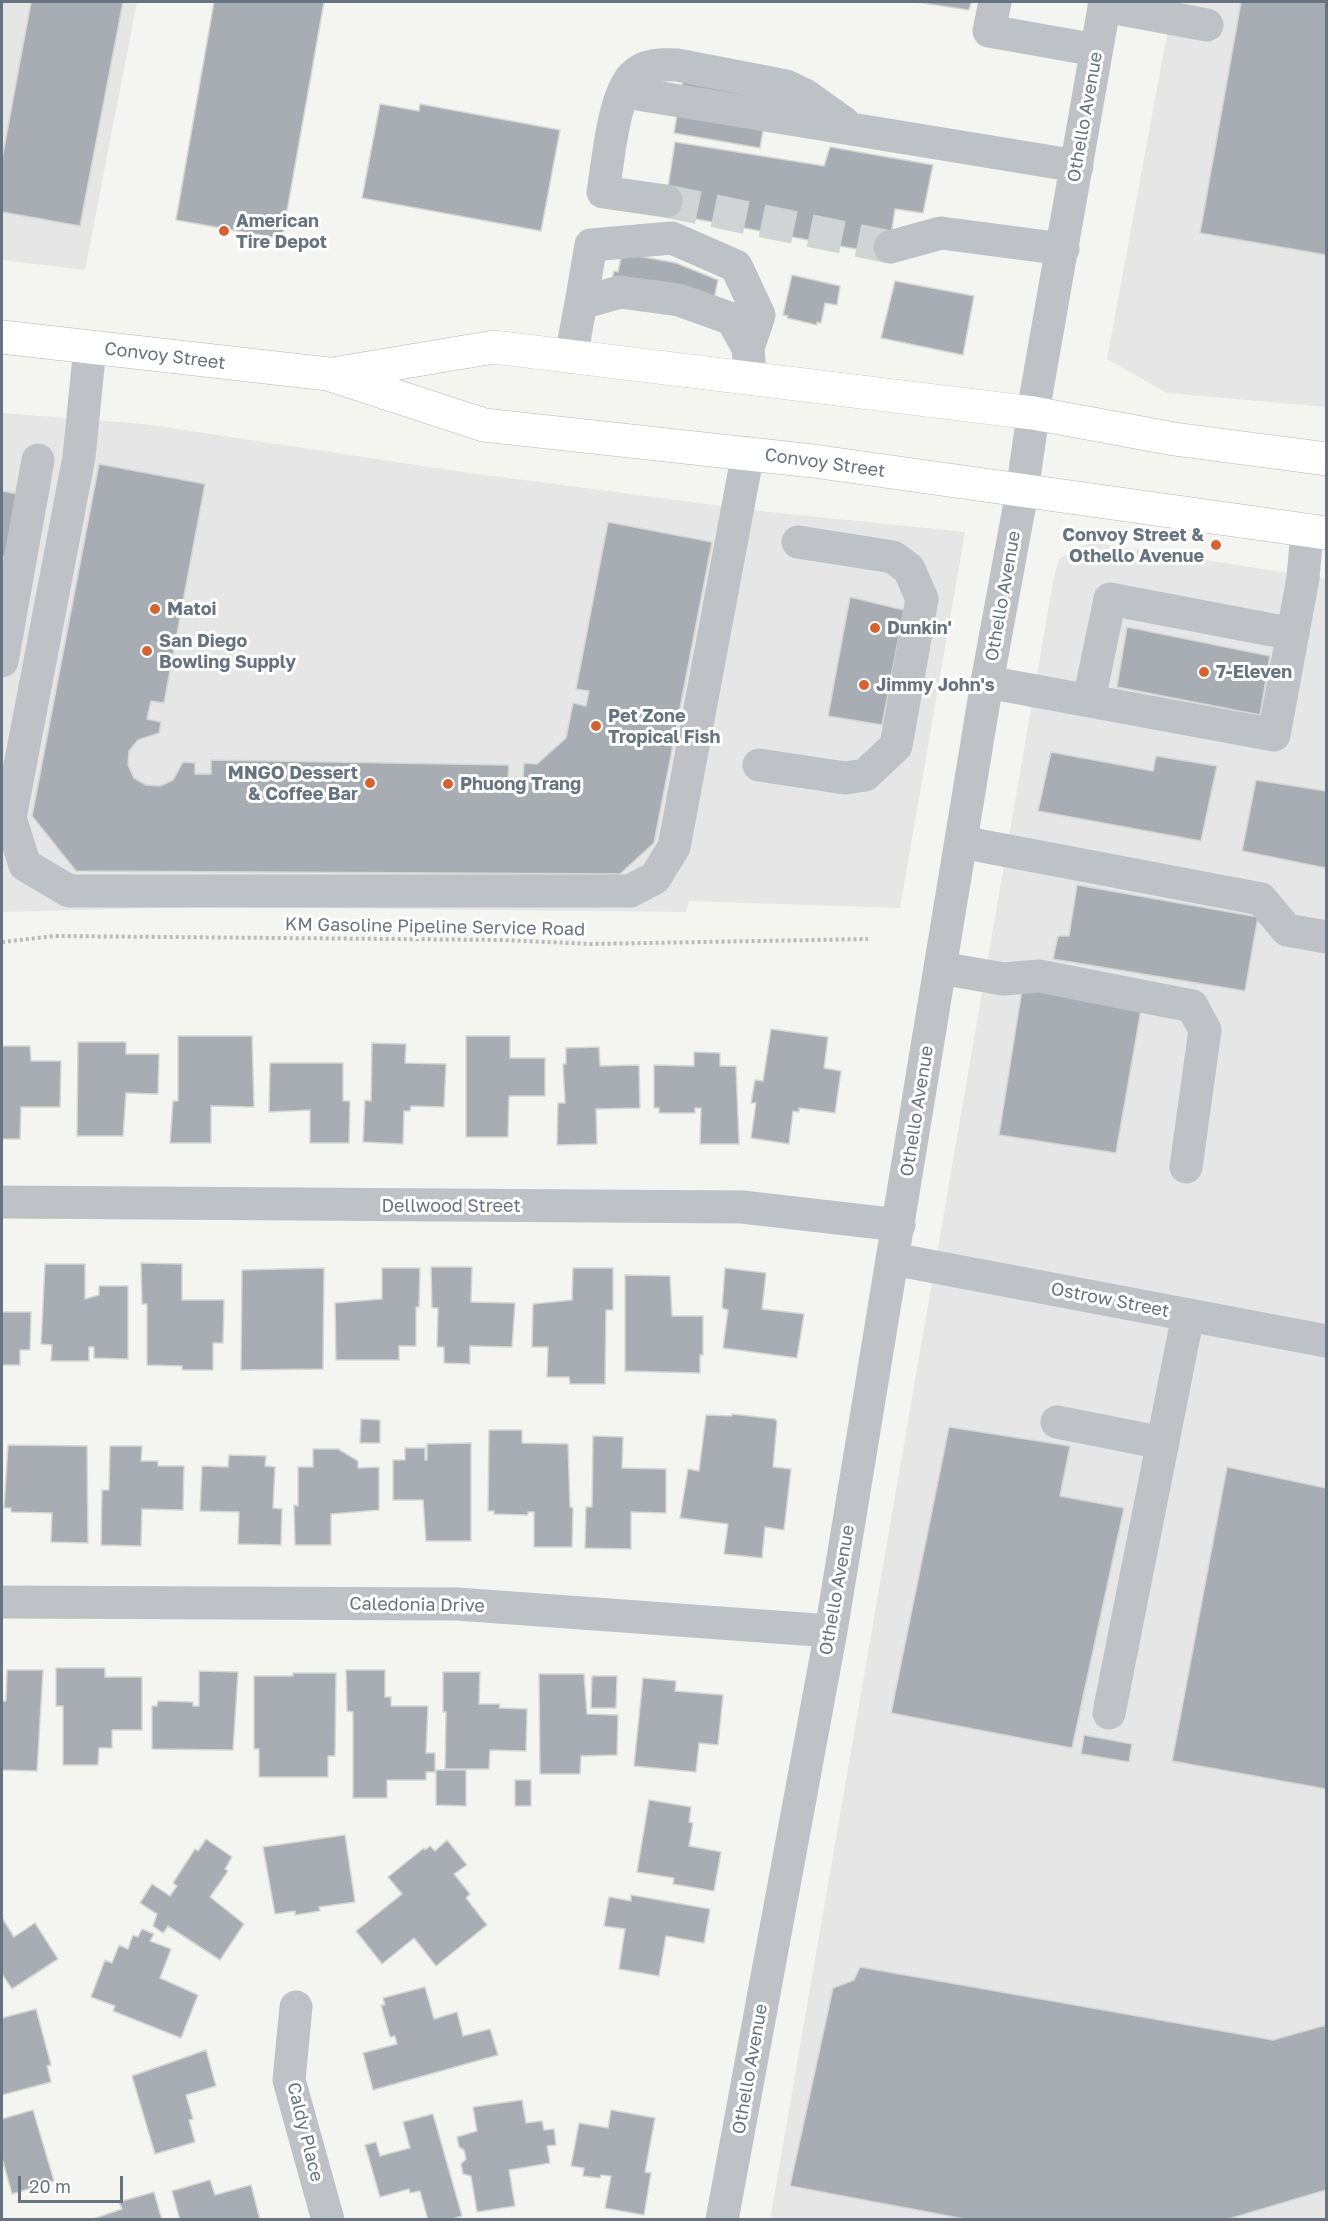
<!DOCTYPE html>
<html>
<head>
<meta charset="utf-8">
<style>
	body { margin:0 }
	#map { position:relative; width:1328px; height:2221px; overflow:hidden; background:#f4f5f1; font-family:"Golos Text",sans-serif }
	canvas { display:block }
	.frame { position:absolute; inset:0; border:3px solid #667380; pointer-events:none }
	.scale { position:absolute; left:18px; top:2176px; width:105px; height:27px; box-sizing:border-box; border:3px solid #667380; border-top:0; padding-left:8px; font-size:18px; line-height:21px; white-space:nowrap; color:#667380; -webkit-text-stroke:4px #fff; paint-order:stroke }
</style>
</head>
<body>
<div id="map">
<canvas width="1328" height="2221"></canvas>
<div class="frame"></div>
<div class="scale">20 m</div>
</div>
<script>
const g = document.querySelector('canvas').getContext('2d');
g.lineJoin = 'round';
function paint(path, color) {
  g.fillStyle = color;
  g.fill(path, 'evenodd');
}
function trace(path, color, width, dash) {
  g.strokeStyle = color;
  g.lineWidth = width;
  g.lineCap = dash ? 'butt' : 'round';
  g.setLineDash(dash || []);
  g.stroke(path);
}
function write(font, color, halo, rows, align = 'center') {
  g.font = font + ' "Golos Text",sans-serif';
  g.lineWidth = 6;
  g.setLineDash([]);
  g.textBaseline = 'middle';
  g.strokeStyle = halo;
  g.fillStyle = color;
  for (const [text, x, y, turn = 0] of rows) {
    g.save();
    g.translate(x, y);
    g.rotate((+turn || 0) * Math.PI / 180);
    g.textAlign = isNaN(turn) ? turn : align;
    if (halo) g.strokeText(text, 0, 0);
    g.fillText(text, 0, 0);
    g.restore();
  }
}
const built = new Path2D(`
	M2,2H137L85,270L2,260Z
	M1173,2H1326V407L1167,393L1107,359Z
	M2,413L144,424L463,472L760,511L965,532L900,908L689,901L686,912L199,907L2,912Z
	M1091,542L1326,579V2219L770,2220L1054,576L1059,559Z`);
const building = new Path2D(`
	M31,2H123L80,226L2,212V159Z
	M214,2H324L282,239L176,220Z
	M916,2H971L969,10Z
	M1241,2H1326V255L1200,233Z
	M683,80L769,95L760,148L674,133Z
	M380,104L419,111L420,104L560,130L541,231L362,198Z
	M675,142L824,166L830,147L933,165L923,213L895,209L888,255L664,213Z
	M622,253L676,263L718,280L714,299L612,280L614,271L618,272Z
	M792,275L840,286L837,305L825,303L821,323L817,322V325L787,318L788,316L783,315Z
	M895,281L974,296L963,355L881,338Z
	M99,464L205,484L164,703L151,701L147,719L161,722L159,733L138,740L129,751L128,765L134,778L146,785L160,786L173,780L183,762L195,763V774H211V760L509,765L508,778H523L524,763L537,764L566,738L573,703L586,706L589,691L576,689L608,522L712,542L654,843L620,874L76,871L32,816Z
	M2,491L18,494L6,557L2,556V559Z
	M850,597L904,610L882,725L828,716Z
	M1127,627L1270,656L1260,715L1117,687Z
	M1051,752L1153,771L1156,756L1217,766L1201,841L1038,811Z
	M1256,780L1326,791V868L1242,851Z
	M1077,885L1258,917L1245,991L1053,959L1058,936H1069Z
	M1023,983L1142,1004L1116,1153L999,1135Z
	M771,1029L828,1037L824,1068L841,1071L835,1113L799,1108V1112L793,1111L789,1144L751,1138L756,1103H751L755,1080L763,1081Z
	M178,1036H252L254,1107L211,1106V1143H170L173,1101H178Z
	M466,1036H510V1058H545V1096H509L508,1137H466Z
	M78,1042H126V1054H159L158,1094L126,1093L123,1136H77Z
	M372,1043L406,1044L405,1063L446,1064L444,1107L411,1106L410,1111H404L403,1144L363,1142L365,1100L371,1101Z
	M2,1046H30L31,1061H61L60,1107H21L20,1139H2Z
	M599,1047L600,1066L639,1065L640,1108L596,1109L597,1144L557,1145L558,1103H565L563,1064H566V1048Z
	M694,1052L720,1053V1066H736L739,1144H700L701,1108H695V1113H659V1108H654V1065L694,1066Z
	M270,1063H343V1101H350L349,1143H310V1110L269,1112Z
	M141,1263L182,1264V1300H224L223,1343H213V1370H182V1366L147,1365V1304H142Z
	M45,1264H85V1299L99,1295V1286H128V1359L94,1358V1347H89V1361H51L52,1345L41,1344Z
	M431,1267H472L471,1302L515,1303L512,1347L470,1346V1364L444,1363V1347H437L438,1308H432Z
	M324,1268L323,1369L241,1370L242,1270Z
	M382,1268H420L419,1307H416V1346H399V1360H336L335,1303L382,1299Z
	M573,1268H613V1310H606L605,1384H570L569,1377H547L548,1347H532L533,1304L572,1300Z
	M725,1268L766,1273L762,1309L804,1314L797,1358L723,1348L728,1310L722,1308Z
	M625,1275L670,1276L672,1316H703V1355H700V1373L625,1371Z
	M2,1312H31L30,1350H20V1365H2Z
	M732,1414L775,1419L777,1422L773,1467L791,1469L784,1530L765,1527L762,1558L724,1554L728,1524L680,1518L688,1469L699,1471L706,1415L732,1416Z
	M361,1419L380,1420V1443H360Z
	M949,1427L1070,1446L1060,1496L1124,1508L1072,1748L891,1713Z
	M489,1430H522V1443L568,1444L570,1507L573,1508L572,1547H534V1512H528V1515L494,1514V1511H488Z
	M593,1436L623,1437L622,1468L666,1469V1513L631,1512V1549L585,1548L586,1507H592Z
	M471,1443V1541H426L423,1500H393V1460H405V1448H425V1460H427V1444Z
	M8,1445L87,1446L88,1543L51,1542L52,1513L11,1512V1508H4Z
	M110,1446H142L141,1461H158V1466H184L183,1510L142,1509L141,1546L101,1545L102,1490H109Z
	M313,1449H338L358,1461V1468L379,1467V1510L331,1514V1545H295L294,1505L298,1506V1467H313Z
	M229,1455L266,1456L265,1466L275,1467L273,1508L282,1509L281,1545L238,1544L239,1512L200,1511L202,1466L228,1467Z
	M1227,1467L1326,1488V1789L1172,1761Z
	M56,1668H105V1677H142V1730H112V1748H99L98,1765H63V1706H56Z
	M7,1670H43L37,1771L2,1770V1701H6Z
	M346,1670H385V1697H391V1706H428L426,1753H435V1772H426V1780H387V1798H353V1712L347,1711Z
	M199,1671L238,1672L233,1750L152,1749V1706H157L158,1701L193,1702V1706H199Z
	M443,1672H480L479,1704H500L499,1708L527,1709L526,1751L490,1750L489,1769H445L446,1712H443Z
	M293,1673H336L335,1756H328V1777H259V1749H254V1676H293Z
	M539,1674H584L587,1714L618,1715L617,1755L581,1756L580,1774H540Z
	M592,1676H617L616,1708H591Z
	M643,1678L676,1681L675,1691L723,1695L718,1745L699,1743L696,1772L634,1766Z
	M1084,1735L1132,1744L1129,1762L1081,1754Z
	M436,1770H466V1806L436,1805Z
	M515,1780H531V1806H515Z
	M649,1800L691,1807L689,1822L693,1823L689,1846L721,1852L714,1891L673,1884L674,1878L637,1872Z
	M345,1835L355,1902L319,1907L320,1911L295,1915V1911L275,1914L263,1847Z
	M206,1839L232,1857L225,1869L228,1871L210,1897L244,1924L220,1960L168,1926L163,1933L153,1926L157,1914L140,1903L152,1884L170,1896L177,1886L173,1883L195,1849L198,1851Z
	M447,1840L467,1865L454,1874L470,1894L466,1898L487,1925L436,1966L414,1938L382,1964L356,1931L402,1894L388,1877L424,1848L425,1850L430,1846L435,1851Z
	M631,1895L710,1909L704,1943L666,1936L659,1976L619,1969L625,1929L604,1926L609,1897L631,1901Z
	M2,1918L14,1937L35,1923L58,1959L12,1989L2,1974Z
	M142,1929L154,1934L150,1941L171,1949L160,1978L198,1995L181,2038L113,2011L115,2006L91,1997L105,1960L112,1963L119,1945L128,1949L133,1935L138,1937Z
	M860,1967L1273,2040L1326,2025V2190L1225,2220H970L790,2186L833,1988L854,1980Z
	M425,1987L434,2019L457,2012L463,2036L490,2029L498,2055L373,2090L363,2053L397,2044L395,2036L390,2037L381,2005H385L383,1998Z
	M36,2009L51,2065L47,2066L51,2082L2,2095V2018Z
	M206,2050L216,2086L186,2095L193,2119L189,2120L195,2142L155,2154L132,2076Z
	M522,2100L526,2123L542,2121L544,2130L554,2129L556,2145L547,2146L550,2163L509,2170L515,2206L477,2212L471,2176L463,2174L461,2164L466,2159L464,2150L459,2147L457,2137L477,2131L473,2107Z
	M33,2110L54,2181L12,2194L2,2158V2119Z
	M611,2110L655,2118L645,2172L651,2173L644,2215L605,2208L611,2176L601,2175L600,2178L583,2176L584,2168L571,2166L579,2123L608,2128Z
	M433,2114L462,2216L449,2220H428L420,2191L410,2193L409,2189L380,2197L365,2145L376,2142L380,2156L410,2148L403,2122Z
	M210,2180L215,2195L251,2185L260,2220H180L172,2191Z
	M154,2192L162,2220H90L122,2209L119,2202Z`);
const minorTunnel = new Path2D(`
	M666,201L890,247`);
const path = new Path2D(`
	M2,942L55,936L502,940L591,944L868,939`);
const minor = new Path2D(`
	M995,2L989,31L1096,50
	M1104,6L1207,25
	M625,92L1077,166
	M666,201L603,192C608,163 613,97 633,76C644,64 662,64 677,65L786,86L805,95L844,123
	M890,247L941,233L1063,249
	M581,303L591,245L672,238L736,266L759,315L748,348
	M90,347L79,457L10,818L25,865L69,891H630L655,878L674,847L748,453
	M571,357L581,303L620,292L679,300L732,319L748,348L749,361
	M2,661L38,460
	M987,682L1274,735L1303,578L1307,532
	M1089,700L1110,599L1293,634
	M759,765L845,778L865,775L896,746L922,599L909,569L893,557L798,542
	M961,842L1261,899L1287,930L1326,937
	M941,968L1003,979L1039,976L1192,1006L1205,1030L1186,1167
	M2,1202L742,1207L899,1225
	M893,1259L1326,1341
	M1057,1422L1163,1443
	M2,1602L457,1604L831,1631
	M1109,1713L1188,1315
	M296,2007L289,2080L328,2220
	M722,2220L831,1631L987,682L1022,492L1036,395L1105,2`);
const major = new Path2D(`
	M2,337L328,374L484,425L813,461L1326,533
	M333,374L494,347L1033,413L1174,439L1326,459`);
const markers = [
	[224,231,6,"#d56231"],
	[1216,545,6,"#d56231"],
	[155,609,6,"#d56231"],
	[875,628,6,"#d56231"],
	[147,651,6,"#d56231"],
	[1204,672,6,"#d56231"],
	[864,685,6,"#d56231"],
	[596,726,6,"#d56231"],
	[370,783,6,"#d56231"],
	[448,784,6,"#d56231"]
];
const streetNames = [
	["Othello Avenue",1085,117,-80],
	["Convoy Street",165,356,7],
	["Convoy Street",825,463,8],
	["Othello Avenue",1003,596,-80],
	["KM Gasoline Pipeline Service Road",435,927,1],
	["Othello Avenue",917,1111,-81],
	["Dellwood Street",451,1206],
	["Ostrow Street",1110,1300,11],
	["Othello Avenue",837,1590,-80],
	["Caledonia Drive",417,1605,1],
	["Othello Avenue",750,2069,-80],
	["Caldy Place",305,2132,76]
];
const poiNames = [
	["American",236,221],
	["Tire Depot",236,242],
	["Convoy Street &",1204,535,"right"],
	["Othello Avenue",1204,556,"right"],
	["Matoi",167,609],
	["Dunkin'",887,628],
	["San Diego",159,641],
	["Bowling Supply",159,662],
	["7-Eleven",1216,672],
	["Jimmy John's",876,685],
	["Pet Zone",608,716],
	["Tropical Fish",608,737],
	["MNGO Dessert",358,773,"right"],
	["& Coffee Bar",358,794,"right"],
	["Phuong Trang",460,784]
];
paint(built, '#e5e6e5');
paint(building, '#a7adb3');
trace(building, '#d6d6d4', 1.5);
trace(minorTunnel, '#d0d4d5', 33, [33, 16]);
trace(major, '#b2b5b9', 34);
trace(path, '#b8babd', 4, [3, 3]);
trace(minor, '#bec1c5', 33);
trace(major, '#fff', 33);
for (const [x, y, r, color] of markers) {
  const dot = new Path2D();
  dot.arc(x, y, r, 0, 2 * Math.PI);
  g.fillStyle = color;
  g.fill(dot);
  trace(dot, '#fff', 2);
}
write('18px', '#667380', '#fff', streetNames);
write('bold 18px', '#667380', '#fff', poiNames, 'left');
</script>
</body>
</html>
